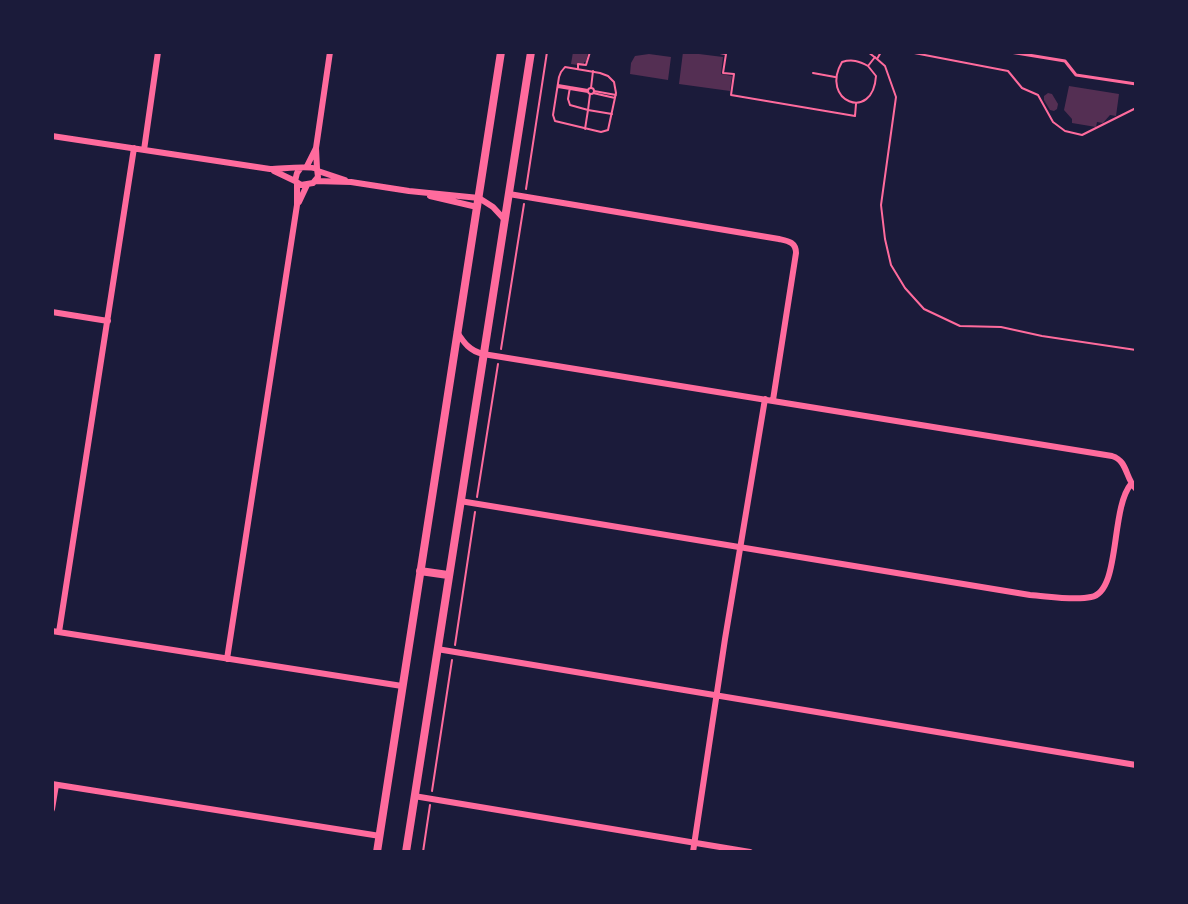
<!DOCTYPE html>
<html>
<head>
<meta charset="utf-8">
<style>
	body { margin:0 }
	#map { position:relative; width:1188px; height:904px; overflow:hidden; background:#1b1b3a; font-family:Rubik,sans-serif }
	canvas { display:block }
	.frame { position:absolute; inset:0; border:54px solid #1b1b3a; pointer-events:none }
</style>
</head>
<body>
<div id="map">
<canvas width="1188" height="904"></canvas>
<div class="frame"></div>
</div>
<script>
const g = document.querySelector('canvas').getContext('2d');
g.lineJoin = 'round';
function paint(path, color) {
  g.fillStyle = color;
  g.fill(path, 'evenodd');
}
function trace(path, color, width, dash) {
  g.strokeStyle = color;
  g.lineWidth = width;
  g.lineCap = dash ? 'butt' : 'round';
  g.setLineDash(dash || []);
  g.stroke(path);
}
const building = new Path2D(`
	M573,52L588,53L586,62H584V66L571,64Z
	M683,52L723,57L721,74L732,76L730,91L679,84Z
	M649,54L671,57L668,80L630,74L631,63L635,56Z
	M1069,86L1119,94L1116,116L1110,115L1103,123L1097,122L1096,127L1072,123V119L1064,110Z
	M1048,93L1052,94L1058,104L1057,109L1054,111L1050,110L1044,100V96Z`);
const path = new Path2D(`
	M604,52H630
	M714,52L726,54L723,73L734,74L731,95L855,116L856,104
	M868,52L877,59L881,52
	M909,52L1008,71L1022,88L1038,95L1053,122L1065,131L1082,135L1136,108
	M877,59L885,66L896,97L881,205L885,239L891,265L905,288L924,309L960,326L1001,327L1042,336L1136,350
	M868,66L876,76C873,123 819,101 842,62C852,59 859,61 868,66L875,57
	M565,67L600,73L608,76L614,82L616,93L608,130L601,132L555,121L553,115L559,77L561,72Z
	M578,68V64L586,65L590,52
	M813,73L835,77
	M558,85L588,90
	M558,87L588,92
	M570,87L568,99L570,105L588,110L585,129
	M588 91a3 3 0 1 1 6 0a3 3 0 1 1-6 0Z
	M591,88L593,71
	M594,91L616,95
	M593,93L615,98
	M590,94L588,110L612,114
	M526,189L547,52
	M501,349L524,204
	M477,497L498,364
	M455,645L475,512
	M432,791L452,660
	M423,852L430,805`);
const service = new Path2D(`
	M1010,52L1065,61L1076,75L1136,84`);
const minor = new Path2D(`
	M52,136L270,169C282,169 309,165 317,169L318,177L313,183L301,185L295,181L297,173L300,169
	M144,150L158,52
	M307,166L316,148
	M317,169L316,148L330,52
	M274,171L295,181
	M318,171L345,180
	M315,181L351,182L409,191L479,198L493,207L505,220
	M509,194L779,239C788,241 796,242 796,253L773,400
	M430,196L477,207
	M299,202L307,185
	M52,312L108,321
	M457,332C464,343 470,351 483,354L1112,456C1128,461 1125,478 1136,489
	M460,501L1030,595C1047,596 1074,601 1091,597C1121,592 1110,509 1131,484
	M52,631L402,686
	M59,632L134,148
	M437,649L1136,765
	M227,659L297,205V183
	M52,784L380,836
	M414,796L750,852
	M52,809L56,785
	M693,852L725,639L765,399`);
const secondary = new Path2D(`
	M420,571L448,575
	M377,852L501,52
	M406,852L531,52`);
paint(building, '#542f53');
trace(path, '#ff6b9d', 2);
trace(service, '#ff6b9d', 3);
trace(minor, '#ff6b9d', 6);
trace(secondary, '#ff6b9d', 8);
</script>
</body>
</html>
